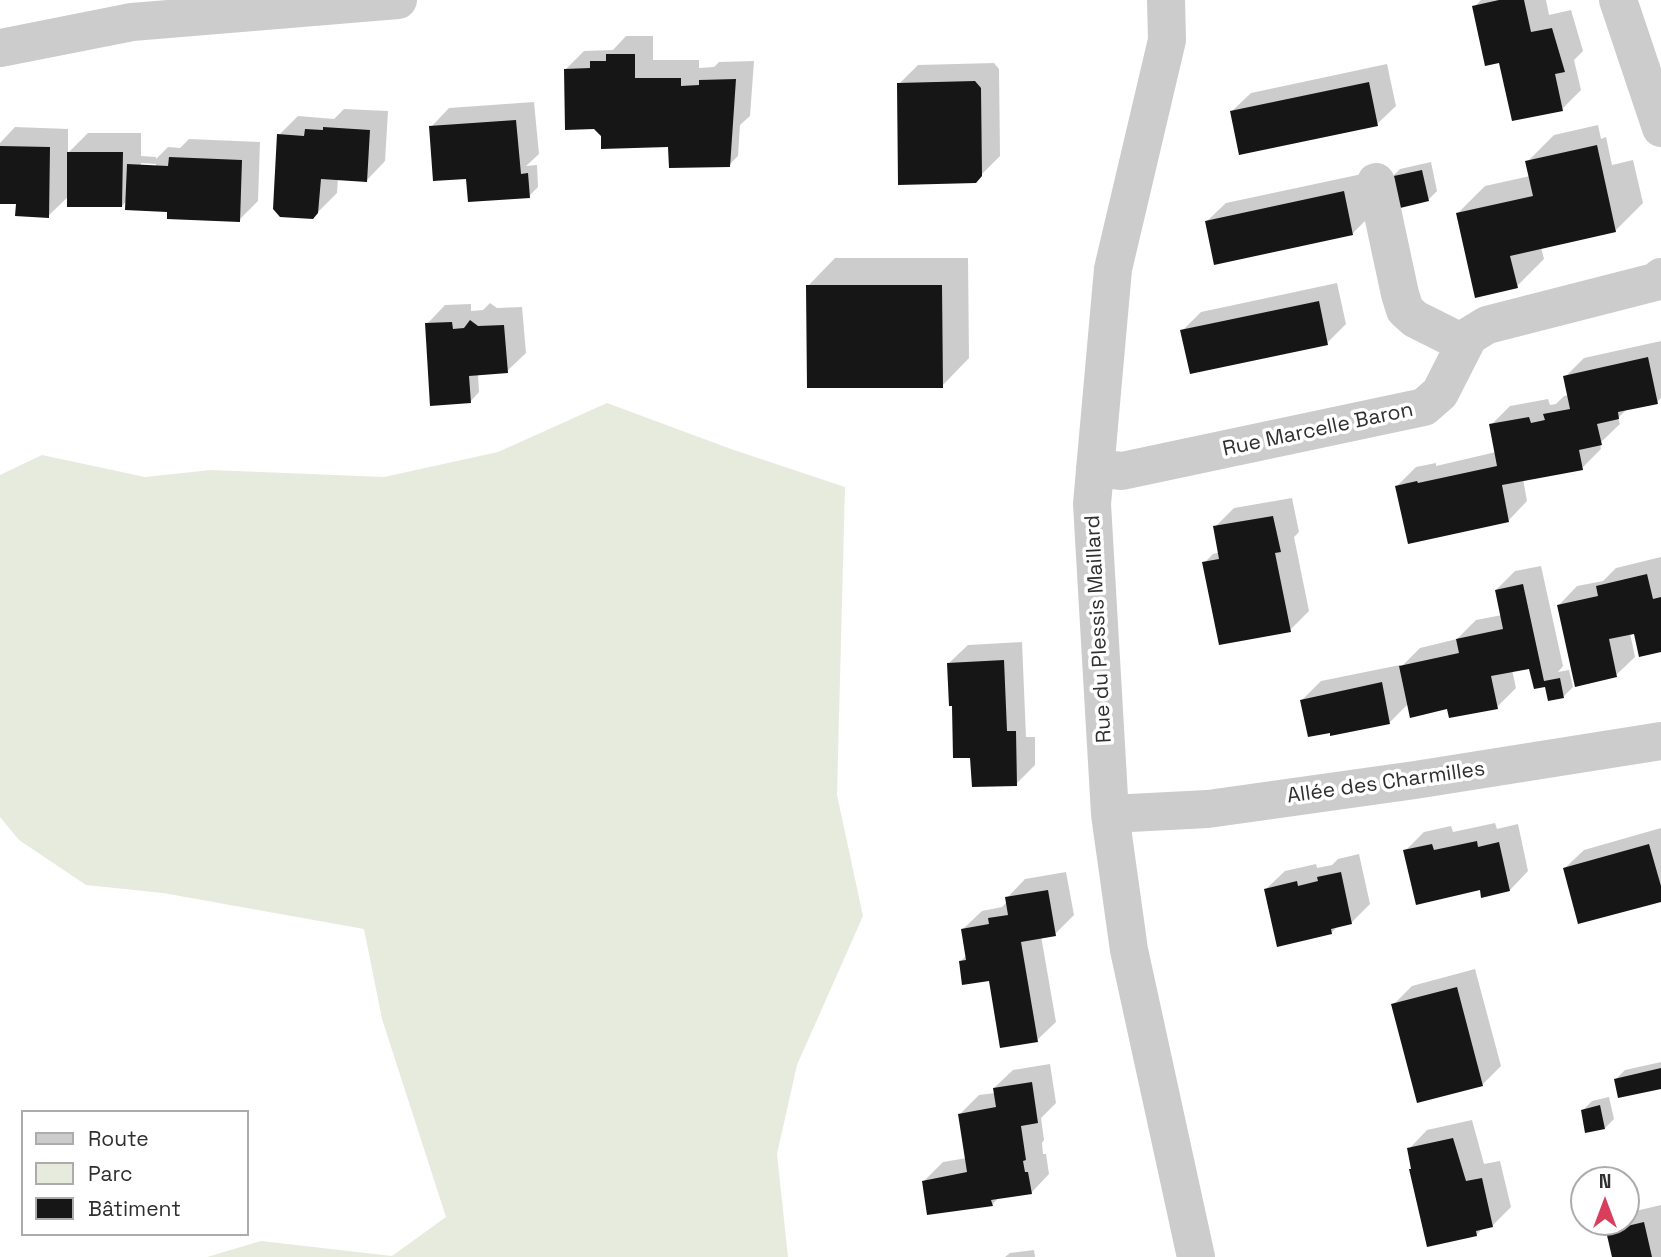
<!DOCTYPE html>
<html>
<head>
<meta charset="utf-8">
<style>
	body { margin:0 }
	#map { position:relative; width:1661px; height:1257px; overflow:hidden; background:#fff; font-family:"Space Grotesk",sans-serif }
	canvas { display:block }
	.legend { position:absolute; left:21px; top:1110px; width:228px; height:126px; box-sizing:border-box; background:#fff; border:2px solid #acacac; margin:0; padding:9px 12px; list-style:none; font-size:21px; color:#2f2f2f }
	.legend li { display:flex; align-items:center; gap:14px; height:35px }
	.legend b { width:35px; border:2px solid #acacac }
	.north { position:absolute; left:1570px; top:1166px; width:70px; height:70px; box-sizing:border-box; background:#fff; border:2px solid #acacac; border-radius:50%; rotate:0deg; font-size:19px; font-weight:700; line-height:28px; text-align:center; color:#2f2f2f }
	.north::after { content:''; display:block; margin:auto; width:24px; height:32px; background:#d93e5c; clip-path:polygon(50% 0,100% 100%,50% 72%,0 100%) }
</style>
</head>
<body>
<div id="map">
<canvas width="1661" height="1257"></canvas>
<ul class="legend">
<li><b style="height:9px;background:#ccc"></b>Route</li>
<li><b style="height:19px;background:#e7ebde"></b>Parc</li>
<li><b style="height:19px;background:#161616"></b>Bâtiment</li>
</ul>
<div class="north">N</div>
</div>
<script>
const g = document.querySelector('canvas').getContext('2d');
g.lineJoin = 'round';
function paint(path, color) {
  g.fillStyle = color;
  g.fill(path, 'evenodd');
}
function trace(path, color, width, dash) {
  g.strokeStyle = color;
  g.lineWidth = width;
  g.lineCap = dash ? 'butt' : 'round';
  g.setLineDash(dash || []);
  g.stroke(path);
}
function write(font, color, halo, rows, align = 'center') {
  g.font = font + ' "Space Grotesk",sans-serif';
  g.lineWidth = 7;
  g.setLineDash([]);
  g.textBaseline = 'middle';
  g.strokeStyle = halo;
  g.fillStyle = color;
  for (const [text, x, y, turn = 0] of rows) {
    g.save();
    g.translate(x, y);
    g.rotate((+turn || 0) * Math.PI / 180);
    g.textAlign = isNaN(turn) ? turn : align;
    if (halo) g.strokeText(text, 0, 0);
    g.fillText(text, 0, 0);
    g.restore();
  }
}
const green = new Path2D(`
	M607,403L731,449L845,487L837,795L863,916L797,1065L777,1154L788,1257H207L261,1241L392,1256L446,1217L382,1019L364,929L163,893L86,885L19,840L0,817V475L42,455L145,477L211,470L384,477L498,452Z`);
const shadow = new Path2D(`
	M1481,0H1546L1549,15L1571,10L1583,51L1574,60L1581,90L1562,109L1501,61L1474,7Z
	M626,36H653V60H699V68L714,67L719,62L754,61L750,116L740,125L738,156L729,165L670,145L603,135L566,69L584,51L613,50Z
	M994,63L999,69L1000,156L975,181L899,84L918,65Z
	M1387,64L1396,106L1377,124L1232,111L1251,93Z
	M534,102L539,154L526,166L537,165L538,187L529,196L471,176L431,127L449,108Z
	M344,109L388,111L385,161L367,180L338,178L337,193L313,217L279,135L298,116L334,119Z
	M1598,125L1601,139L1606,137L1612,165L1633,160L1643,203L1615,231L1541,247L1544,259L1517,286L1458,213L1485,186L1530,176L1527,162L1554,135Z
	M15,127L68,129V153L88,133H141V156L156,157V159L168,147L180,148L189,139L260,142L258,201L239,220L168,210L127,200L122,206L69,196L48,216L17,203L0,202V143ZM141,163L156,164V167H141Z
	M1431,162L1437,191L1428,200L1391,178L1400,169Z
	M1362,174L1371,215L1352,234L1207,221L1226,203Z
	M835,258H968L969,358L942,386L808,286Z
	M1337,283L1346,324L1327,343L1182,331L1201,312Z
	M490,303L497,308L522,307L526,353L507,371L478,374L479,392L470,402L427,324L445,305L471,304V311L483,310Z
	M1661,341V398L1657,402L1627,409L1618,418L1620,424L1600,443L1601,449L1582,468L1523,479L1527,501L1509,520L1397,486L1416,467L1436,463V466L1496,452L1491,425L1510,406L1548,399L1550,405L1556,404L1564,396L1569,395L1565,377L1584,358Z
	M1292,498L1299,532L1294,537L1309,611L1290,630L1204,563L1213,554L1220,552L1215,527L1234,508Z
	M1661,557V650L1635,632L1630,633L1635,657L1616,675L1559,605L1577,586L1603,581L1616,568Z
	M1541,566L1563,666L1558,672L1569,670L1573,687L1564,696L1547,685L1531,667L1512,670L1516,688L1497,707H1449L1409,703L1390,722L1302,700L1321,681L1400,665L1401,667L1420,648L1457,639L1476,620L1502,615L1496,590L1515,571Z
	M1022,642L1026,737H1035V765L1016,784L972,756L954,704L949,663L968,645Z
	M1495,823L1497,829L1518,824L1528,871L1510,890L1481,888L1405,851L1424,832L1451,826L1453,832Z
	M1661,828V900L1565,868L1584,850Z
	M1359,854L1370,904L1351,923L1339,925L1331,933L1266,889L1285,871L1316,864L1317,868L1332,865L1338,859Z
	M1066,872L1074,915L1055,934L1041,936L1056,1022L1037,1040L991,979L960,962L967,955L963,929L982,911L1002,907L1007,902V898L1025,879Z
	M1475,969L1501,1066L1482,1085L1393,1005L1412,986Z
	M1661,1062V1087L1616,1079L1625,1070Z
	M1050,1064L1056,1103L1041,1118L1044,1140L1042,1143L1043,1154H1046L1049,1174L1031,1193L999,1197L992,1205L924,1181L943,1162L967,1158L960,1114L979,1095L995,1093L994,1088L1013,1070Z
	M1609,1097L1614,1119L1605,1128L1583,1110L1592,1101Z
	M1472,1120L1484,1164L1500,1161L1511,1207L1492,1226L1483,1228L1476,1235L1413,1168L1409,1149L1427,1130Z
	M1661,1205V1257H1614L1608,1232L1618,1222H1626L1627,1213Z
	M1034,1250L1035,1257H1005L1010,1253Z`);
const building = new Path2D(`
	M1499,0H1524L1531,32L1552,28L1565,72L1555,74L1563,111L1512,121L1499,63L1485,66L1472,6Z
	M606,54H635V78H681V86L699,85V80L736,79L730,167L669,168L668,147L601,149V136L594,129L565,130L564,69L590,68V61H606Z
	M975,81L981,88L982,176L976,183L898,185L897,83Z
	M1369,82L1378,126L1239,155L1230,111Z
	M516,120L521,174L528,173L530,198L468,202L466,179L433,181L429,126Z
	M323,127L370,130L367,182L321,179L318,213L313,219L280,217L273,209L277,134L304,136L305,129L323,130Z
	M1597,145L1616,232L1510,256L1518,288L1475,298L1456,213L1533,196L1525,161Z
	M0,146L50,147L49,218L15,216L16,204H0Z
	M67,152H123L122,207H67Z
	M169,157L242,160L240,222L167,219V212L125,210L127,164L168,166Z
	M1422,170L1429,201L1396,209L1389,177Z
	M1344,191L1353,235L1214,265L1205,221Z
	M806,285H942L943,388H807Z
	M1319,301L1328,345L1190,374L1180,330Z
	M470,320L478,326L504,325L508,373L469,376L471,403L430,406L425,323L452,322L453,329L464,328Z
	M1648,357L1658,404L1618,412L1619,419L1597,424L1602,445L1579,450L1583,470L1502,485L1509,522L1408,544L1395,486L1417,481L1418,483L1497,466L1489,424L1529,417L1531,423L1545,420L1543,414L1570,409L1563,376Z
	M1273,516L1281,552L1275,553L1291,632L1219,645L1202,562L1219,559L1213,526Z
	M1647,574L1653,599L1661,597V652L1639,657L1634,634L1609,639L1617,677L1575,687L1557,605L1598,596L1596,586Z
	M1523,584L1544,681L1560,678L1564,698L1548,701L1545,687L1534,689L1529,669L1491,676L1498,709L1449,718L1447,709L1410,718L1399,666L1459,653L1456,639L1503,629L1495,590Z
	M1004,660L1007,731H1016L1017,786L972,787L970,758H953L952,706H949L947,663Z
	M1382,682L1390,724L1330,736V733L1308,737L1300,700Z
	M1477,841L1478,847L1499,842L1510,891L1481,898L1480,890L1416,905L1403,850L1432,844L1434,850Z
	M1649,844L1661,886V902L1578,924L1563,868Z
	M1341,872L1352,924L1331,929L1332,934L1277,947L1264,889L1297,881L1298,886L1318,881L1317,877Z
	M1048,890L1056,936L1021,942L1038,1042L1000,1048L989,981L962,985L959,961L966,960L961,929L989,924L988,918L1008,915L1005,897Z
	M1457,987L1483,1086L1417,1103L1391,1004Z
	M1661,1068V1089L1618,1098L1614,1079Z
	M1032,1082L1038,1123L1021,1126L1026,1160L1023,1161L1025,1172H1028L1032,1194L991,1200L993,1206L927,1215L922,1181L967,1172L958,1114L996,1107L993,1088Z
	M1600,1105L1605,1129L1585,1133L1581,1110Z
	M1453,1138L1466,1181L1482,1178L1493,1227L1476,1231L1477,1236L1427,1247L1409,1169H1411L1407,1148Z
	M1644,1222L1652,1257H1612L1606,1231Z`);
const minor = new Path2D(`
	M1166,0L1167,40L1113,269L1092,504L1110,814L1129,950L1196,1257
	M1618,0L1661,128
	M0,48L132,22L398,0
	M1376,182L1400,294L1405,310L1415,319L1465,344
	M1095,468L1122,471L1424,407L1440,393L1469,336L1487,325L1655,282L1661,277
	M1110,814L1208,809L1415,780L1661,741`);
const streetNames = [
	["Rue Marcelle Baron",1318,430,-12],
	["Rue du Plessis Maillard",1099,629,-93],
	["Allée des Charmilles",1386,783,-8]
];
paint(green, '#e7ebde');
paint(shadow, '#0003');
paint(building, '#161616');
trace(minor, '#ccc', 38);
write('21px', '#2f2f2f', '#fff', streetNames);
</script>
</body>
</html>
